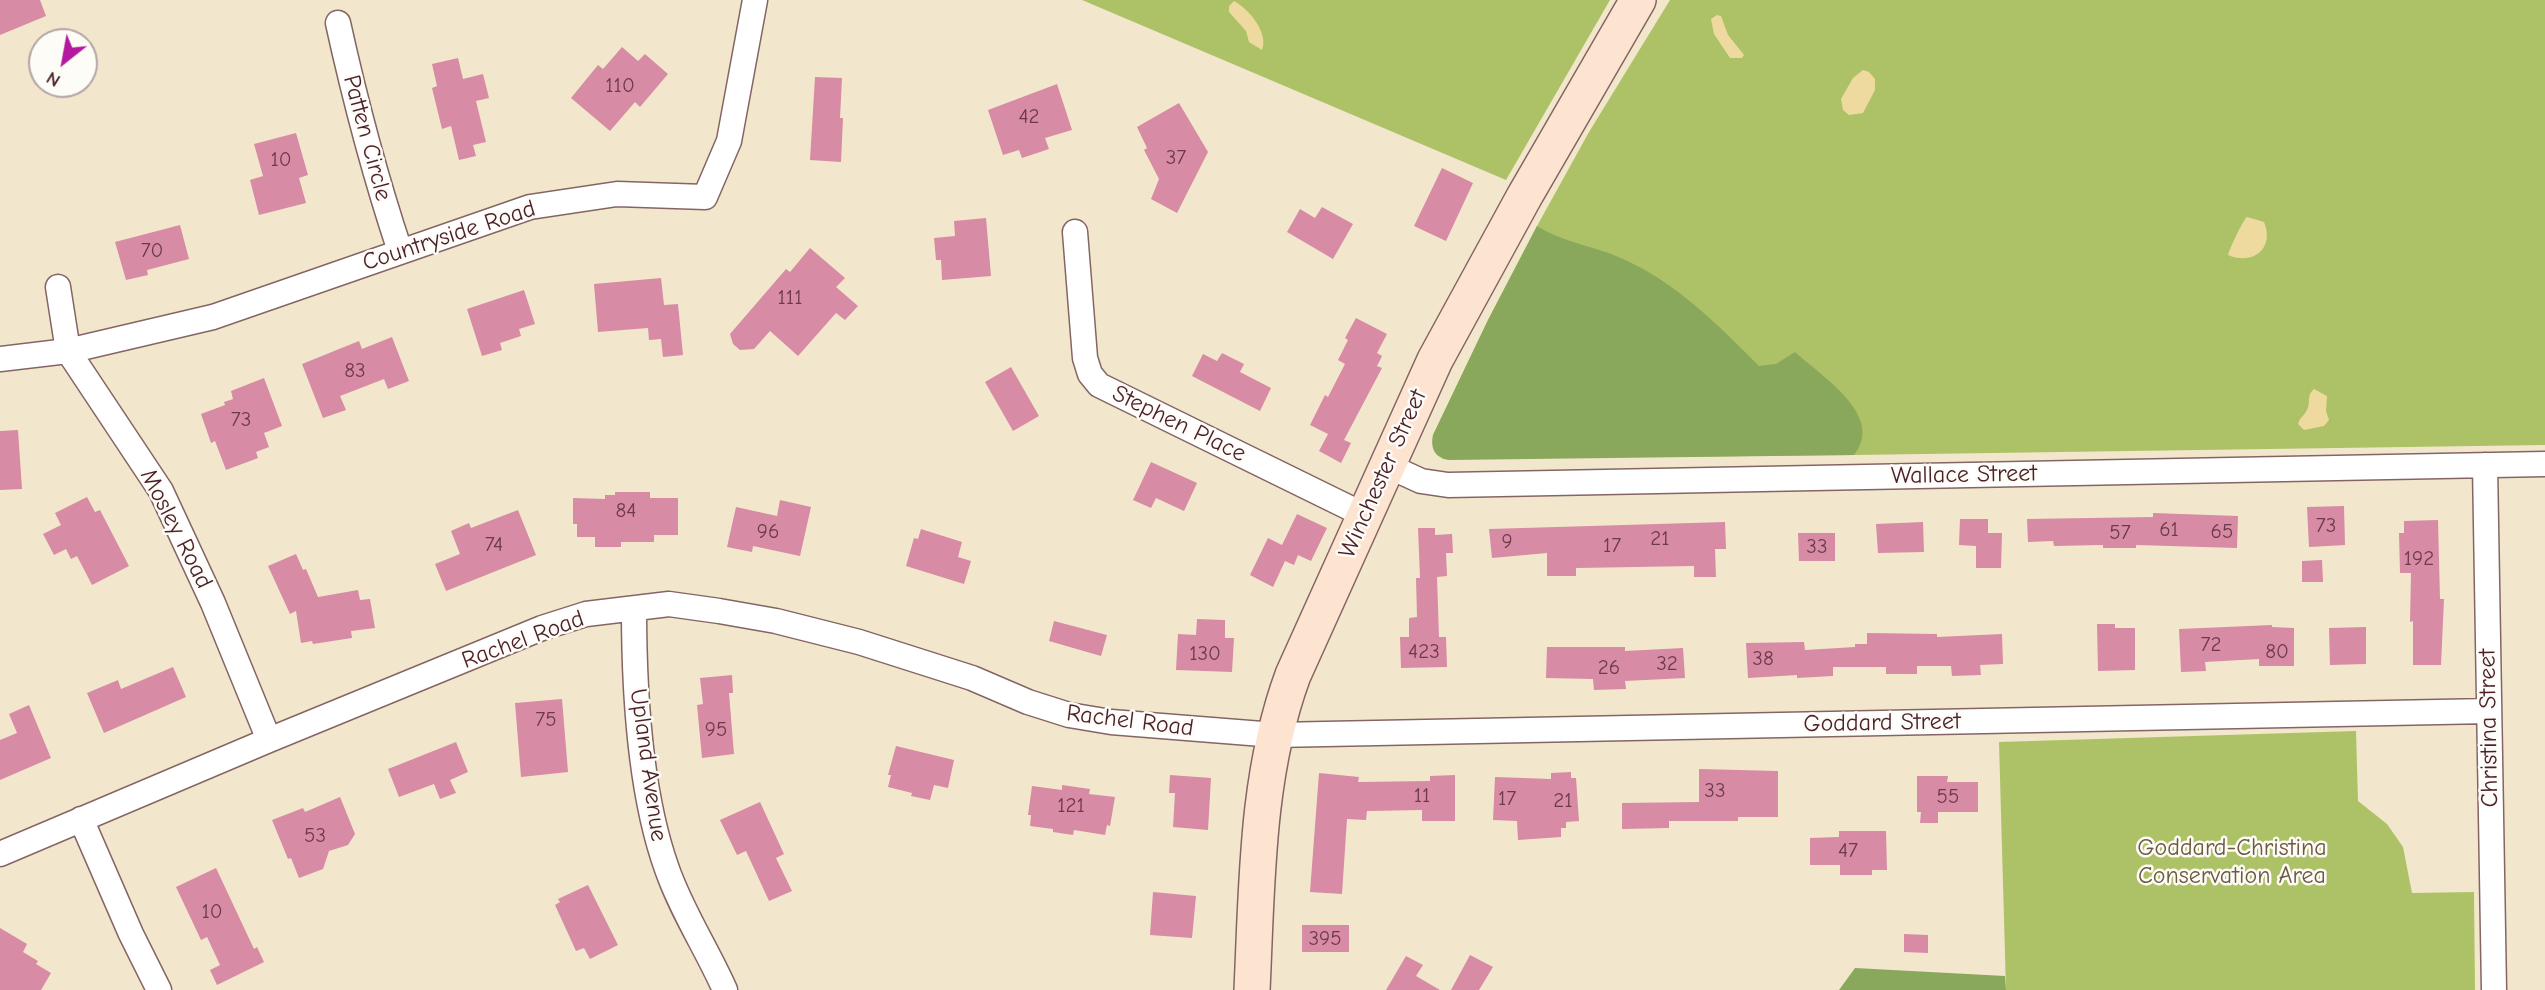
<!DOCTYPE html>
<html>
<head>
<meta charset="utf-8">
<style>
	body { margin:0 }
	#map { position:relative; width:2545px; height:990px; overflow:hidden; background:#f2e7cd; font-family:"Comic Neue",sans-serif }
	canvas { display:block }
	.north { position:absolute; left:28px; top:28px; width:70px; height:70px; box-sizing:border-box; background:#fdfcf7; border:2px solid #b5a4a5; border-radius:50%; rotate:211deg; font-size:19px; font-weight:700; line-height:28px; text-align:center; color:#4a1f2b }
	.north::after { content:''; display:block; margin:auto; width:24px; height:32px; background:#b5179e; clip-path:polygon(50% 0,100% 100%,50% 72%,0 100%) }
</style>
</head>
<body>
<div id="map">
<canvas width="2545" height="990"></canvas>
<div class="north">N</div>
</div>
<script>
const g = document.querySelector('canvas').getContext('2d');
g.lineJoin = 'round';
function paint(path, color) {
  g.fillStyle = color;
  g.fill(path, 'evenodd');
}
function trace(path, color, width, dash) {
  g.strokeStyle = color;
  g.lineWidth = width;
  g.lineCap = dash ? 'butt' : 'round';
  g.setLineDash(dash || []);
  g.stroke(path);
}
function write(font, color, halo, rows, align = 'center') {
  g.font = font + ' "Comic Neue",sans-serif';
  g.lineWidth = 5;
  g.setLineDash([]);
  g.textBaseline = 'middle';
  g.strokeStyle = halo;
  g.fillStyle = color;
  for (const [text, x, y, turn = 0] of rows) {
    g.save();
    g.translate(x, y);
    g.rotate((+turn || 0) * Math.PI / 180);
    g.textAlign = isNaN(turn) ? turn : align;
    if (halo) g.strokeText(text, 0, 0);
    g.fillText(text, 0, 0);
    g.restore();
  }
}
const green = new Path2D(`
	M1082,0H1610L1506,180Z
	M1670,0H2545V445L1854,455L1443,459L1433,448V435L1488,320L1537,226L1589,132Z
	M2356,731L2358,801L2387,824L2403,847L2412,893L2474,892L2475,990H2006L1999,742Z`);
const forest = new Path2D(`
	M1537,226C1564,243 1595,246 1623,259C1677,283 1718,325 1759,366L1776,364L1795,352C1821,376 1886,416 1854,455L1449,460C1435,458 1430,448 1433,435L1488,320Z
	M1855,968L2005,976L2006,990H1839Z`);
const sand = new Path2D(`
	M1234,1C1249,9 1269,33 1262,50L1249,42L1246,31L1229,12V6Z
	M1717,15L1721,16L1728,35L1744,55L1742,58H1730L1714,34L1711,19Z
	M1863,70L1869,72L1875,79V90L1863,113L1849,115L1843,110L1841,99L1853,78Z
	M2247,217L2264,222C2275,248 2253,266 2228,255C2230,248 2243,220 2247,217Z
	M2314,389L2327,396L2326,411L2329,420L2324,426L2304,430L2298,424C2300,417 2304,416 2307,410C2311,402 2306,396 2314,389Z`);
const building = new Path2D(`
	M0,0H40L46,16L0,35Z
	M622,47L638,61L645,54L668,74L640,107L635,102L610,131L571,98L598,65L603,69Z
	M458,58L463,79L483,74L489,98L476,101L486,142L473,145L476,156L459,160L451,126L442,129L432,88L437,86L432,64Z
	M815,77L842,78L840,118H843L841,162L810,160Z
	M1057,84L1072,130L1045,138L1049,149L1022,158L1019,150L1003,155L988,110Z
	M1179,103L1208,152L1177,213L1151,199L1159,179L1144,150L1147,148L1137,127Z
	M296,133L308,175L299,178L306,203L259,215L250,180L263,176L254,144Z
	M1442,168L1473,183L1446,241L1414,226Z
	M1322,207L1353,224L1333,259L1287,232L1300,209L1315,218Z
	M986,218L991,276L942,280L941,260H936L934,238L955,236L954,221Z
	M180,225L189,259L147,270L148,275L126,280L115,242Z
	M810,248L845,278L836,287L858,306L845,320L836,313L798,356L770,331L754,349L740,350L733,344L730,334L786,269L790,272Z
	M661,278L664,305L678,304L683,355L663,357L661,339L649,340L648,328L598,332L594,284Z
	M524,290L535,324L519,329L521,336L500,343L502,350L482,356L467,309Z
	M1356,318L1387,334L1377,353L1382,356L1377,366L1382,368L1344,440L1351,443L1341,463L1319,451L1328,434L1310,425L1325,395L1328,397L1345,364L1338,360L1348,340L1345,338Z
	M392,337L409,381L388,389L384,379L340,396L346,410L323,418L302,364L359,341L362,349Z
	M1222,353L1244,364L1240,372L1271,388L1260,411L1192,376L1203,354L1217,361Z
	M1011,367L1039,416L1013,431L985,382Z
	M264,378L282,426L264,433L269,447L256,452L258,458L226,470L215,441L211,443L201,414L225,405L224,402L233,399L231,391Z
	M18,430L22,489L0,490V431Z
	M1151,462L1197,483L1184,511L1156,498L1151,508L1133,500Z
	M615,492H650V498H678V535H654V542H621V547H595V537H577V524H573V498L605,499V495H615Z
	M87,497L95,512L100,510L129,566L92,585L77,556L71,559L66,549L54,555L43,534L61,525L55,513Z
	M780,500L811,507L800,556L753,546L752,552L727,547L736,507L777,516Z
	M2344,506L2345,545L2309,547L2307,507Z
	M518,510L536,555L446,591L435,564L460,554L451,531L469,523L471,528Z
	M2153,513L2238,516L2237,548L2136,545V548H2103V545L2054,546L2053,541L2028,542L2027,519L2153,517Z
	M1297,514L1327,528L1311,561L1298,555L1294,565L1285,561L1273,587L1250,575L1268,538L1282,545Z
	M1960,519H1988V533H2002L2001,568H1976V546L1959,545Z
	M2438,520L2440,599H2444L2441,665H2413V621L2410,622L2411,573H2400L2399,533H2404V521Z
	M1725,522L1726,549H1715L1716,577H1694V566L1576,568V576H1547V553L1492,558L1489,529Z
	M1923,522L1924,552L1878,553L1876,524Z
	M1418,528H1435V535L1452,534L1453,553H1446L1447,576L1437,577L1439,637H1446L1447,667L1401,668L1400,637H1409V618L1417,617L1416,578H1420Z
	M921,529L962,542L958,557L971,561L964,584L906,566L914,538L918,539Z
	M1798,533H1835V561H1799Z
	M296,554L303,570L306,569L318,597L358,590L360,600L370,599L375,628L351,631L352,638L313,644L312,641L301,643L296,611L290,614L268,566Z
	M2322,560L2323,582H2302V561Z
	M1197,619L1225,620V638H1234L1232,672L1176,670L1178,634L1196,635Z
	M1054,621L1107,635L1101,656L1049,641Z
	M2097,624H2115V628H2135V670L2098,671Z
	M2272,625V627L2294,628V666H2259V659L2205,662L2206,671L2181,672L2179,629Z
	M2366,627V664L2330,665L2329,628Z
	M1867,633L1937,634V637L2002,634L2003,664L1980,665L1981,675L1952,676L1951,666H1917V674H1886V667H1833V676L1797,678V675L1748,678L1746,643L1804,642L1805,650L1855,647V644H1867Z
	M1547,647H1625V651L1683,648L1685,678L1625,681L1626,689L1594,690L1593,679L1546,678Z
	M173,667L186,697L104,733L87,693L118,680L121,689Z
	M732,675L733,693H729L734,754L702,758L697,705L703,704L700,678Z
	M562,699L568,772L521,777L515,703Z
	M29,705L51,758L0,780V740L17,733L9,714Z
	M456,742L468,772L450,780L456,793L440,799L434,784L399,797L388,769Z
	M896,746L954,760L948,788L934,785L930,800L911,796L912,793L888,787L891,775H888Z
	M1699,769L1778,771V817H1738V821H1669V828L1622,829V803L1699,802Z
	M1571,772V778H1576L1579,821L1566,822V828H1561V837L1518,840L1517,821L1493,820L1495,777L1551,779V773Z
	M1319,773L1359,777L1358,782L1430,781V776L1455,775V821H1422V810L1367,811L1366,820L1347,819L1342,894L1310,892Z
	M1170,775L1211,778L1208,830L1173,827L1175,793H1169Z
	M1917,776H1948L1947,782H1978V812H1938V823H1920L1921,812H1917Z
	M1062,785L1090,789L1089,794L1115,797L1110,826L1107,825L1105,835L1074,830L1073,835L1053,832V829L1030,826L1031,815H1028L1032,786L1062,790Z
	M340,797L355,834L348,845L329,851L323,869L299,878L291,858L288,859L272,820L303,808L305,812Z
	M760,802L784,854L776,858L792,891L769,901L746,851L737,855L720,820Z
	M1839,831H1886L1887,870H1872V875H1840V865H1810V838L1839,837Z
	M216,868L254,949L257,947L264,962L217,985L210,970L220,965L207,937L201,940L176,887Z
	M588,885L618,945L590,959L584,948L576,951L555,905L560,902L558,899Z
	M1153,892L1196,896L1192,938L1150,935Z
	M1302,925H1349V952H1302Z
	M0,928L27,944L23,952L38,961L36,964L51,973L41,990H0Z
	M1904,934L1928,935V953L1904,952Z
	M1470,955L1493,967L1479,990H1451Z
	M1406,956L1423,965L1416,976L1440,990H1386Z`);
const street = new Path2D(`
	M338,23C355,100 375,176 400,251
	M1075,232L1085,358L1090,374L1099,385L1364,515
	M58,287L68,351L161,491L213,603L269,740
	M0,359L68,351L213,317L530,207L617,194L705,197L729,141L755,0
	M1386,465L1421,481L1448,485L2545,464
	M2485,465L2494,990
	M634,609C634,689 640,794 667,869C682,912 707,949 725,990
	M81,819L131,934L159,990
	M0,854L269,740L542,628L586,614L669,604L719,611L776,621L859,642L972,678L1028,702L1069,715L1111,722L1275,735L2489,711`);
const secondary = new Path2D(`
	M1252,990C1257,885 1256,775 1293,675L1435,360L1524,197L1638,0`);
const numberNames = [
	["110",620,86],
	["42",1029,117],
	["37",1176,158],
	["10",281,160],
	["70",152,251],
	["111",790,298],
	["83",355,371],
	["73",241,420],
	["84",626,511],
	["73",2326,526],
	["61",2169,530],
	["96",768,532],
	["65",2222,532],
	["57",2120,533],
	["21",1660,539],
	["9",1507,542],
	["74",494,545],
	["17",1612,546],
	["33",1817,547],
	["192",2419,559],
	["72",2211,645],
	["423",1424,652],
	["80",2277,652],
	["130",1205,654],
	["38",1763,659],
	["32",1667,664],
	["26",1609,668],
	["75",546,720],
	["95",716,730],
	["33",1715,791],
	["11",1422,796],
	["55",1948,797],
	["17",1507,799],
	["21",1563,801],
	["121",1071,806],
	["53",315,836],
	["47",1848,851],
	["10",212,912],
	["395",1325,939]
];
const streetNames = [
	["Patten Circle",367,138,75],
	["Countryside Road",449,236,-18],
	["Stephen Place",1179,424,26],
	["Winchester Street",1383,474,-66],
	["Wallace Street",1964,475,-1],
	["Mosley Road",176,529,63],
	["Rachel Road",523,640,-20],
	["Rachel Road",1130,721,7],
	["Goddard Street",1882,723,-1],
	["Christina Street",2489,728,-91],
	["Upland Avenue",648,765,82]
];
const parkNames = [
	["Goddard-Christina",2232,848],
	["Conservation Area",2232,876]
];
paint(green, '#adc266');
paint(forest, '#8aa85b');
paint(sand, '#eeda9e');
paint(building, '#d78ba4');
trace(street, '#856564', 27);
trace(secondary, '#856564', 38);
trace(street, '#fff', 24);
trace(secondary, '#fde4d1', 35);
write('21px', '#6d3a49', null, numberNames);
write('24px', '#4a1f2b', '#fdfcf7', streetNames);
write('24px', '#6d5840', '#fdfcf7', parkNames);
</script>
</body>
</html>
